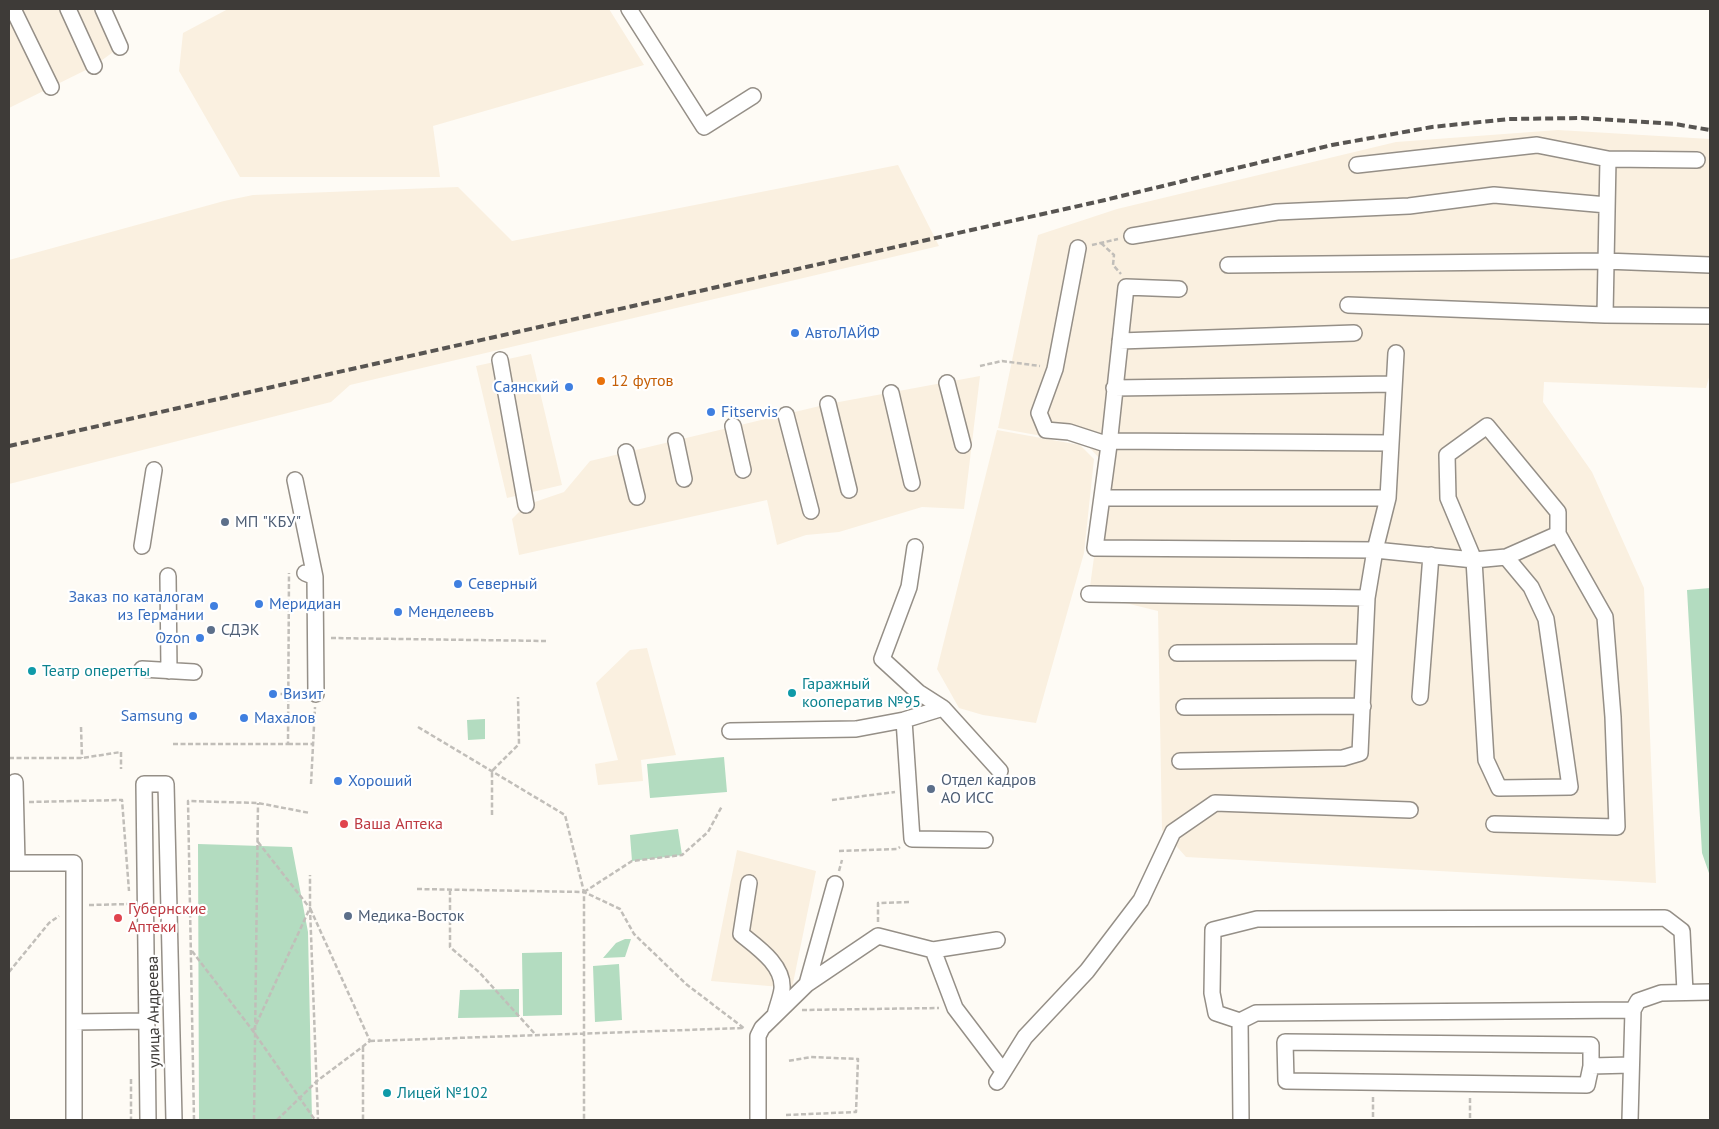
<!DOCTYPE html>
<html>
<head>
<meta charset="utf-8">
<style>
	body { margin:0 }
	#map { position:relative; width:1719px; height:1129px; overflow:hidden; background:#fefbf5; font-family:"PT Sans",sans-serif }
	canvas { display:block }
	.frame { position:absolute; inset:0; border:10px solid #3e3b38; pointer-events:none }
</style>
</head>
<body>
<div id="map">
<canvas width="1719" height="1129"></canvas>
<div class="frame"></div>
</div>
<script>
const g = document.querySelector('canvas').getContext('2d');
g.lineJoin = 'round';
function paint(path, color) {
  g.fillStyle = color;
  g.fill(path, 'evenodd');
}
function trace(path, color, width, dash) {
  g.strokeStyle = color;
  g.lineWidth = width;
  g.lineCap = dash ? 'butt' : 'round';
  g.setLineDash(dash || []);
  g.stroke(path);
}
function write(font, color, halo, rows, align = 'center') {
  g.font = font + ' "PT Sans",sans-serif';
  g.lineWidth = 4.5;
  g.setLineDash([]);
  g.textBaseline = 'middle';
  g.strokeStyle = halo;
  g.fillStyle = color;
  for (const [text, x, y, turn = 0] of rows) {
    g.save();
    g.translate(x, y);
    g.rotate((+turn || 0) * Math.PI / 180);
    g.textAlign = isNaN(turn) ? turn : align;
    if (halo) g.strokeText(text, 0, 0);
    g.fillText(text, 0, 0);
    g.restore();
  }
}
const built = new Path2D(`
	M9,9H103L120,47L94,66L9,108Z
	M228,9H609L644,65L433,126L440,177H240L179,71L183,33Z
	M1558,130L1710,139V374L1706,388L1544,382L1543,402L1592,472L1644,588L1656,883L1186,857L1162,830L1158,611L1089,594L1102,498L1101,460L1086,444L998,428L1038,235L1117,209L1396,142Z
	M898,165L939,246L350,385L331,402L9,484V260L224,201L253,195L458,187L512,241Z
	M531,354L562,485L507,498L476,366Z
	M980,376L964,509L922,507L839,532L806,535L777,545L767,500L519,555L512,519L526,505L564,492L590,461L828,404Z
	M997,430L1080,445L1094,459L1084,553L1036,723L983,715L959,708L937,669Z
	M647,648L676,755L641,760L643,781L598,785L595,764L618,760L596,683L630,650Z
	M737,850L816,871L792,988L711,981Z`);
const green = new Path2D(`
	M1710,588V876L1702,853L1687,590Z
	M485,719V739L468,740L467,720Z
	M724,757L727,792L650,798L647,764Z
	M678,829L682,855L632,861L630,835Z
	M198,844L292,847L308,932L312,1120H199Z
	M625,939H631L625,957L603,958L616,943Z
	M562,952V1015L523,1016L522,953Z
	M619,964L622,1020L595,1022L593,966Z
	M519,989V1017L458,1018L460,990Z`);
const path = new Path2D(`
	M1101,243L1114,255L1113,265L1121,274
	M1092,245L1118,239
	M980,366L1002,361L1040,366
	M331,638L546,641
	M273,694H301
	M81,727L82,758
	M418,727L565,815L584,892V1120
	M173,744H288L289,573
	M288,744H314
	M9,758H82L121,752V769
	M311,784L315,707
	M832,800L895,792
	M29,802L122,800L129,891
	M492,815V771L519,744L518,697
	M258,842L309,907
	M839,851L897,849L900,847
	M839,871L842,860
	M417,889L584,892L620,909L634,934L686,984L745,1029
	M450,890V947L480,973L535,1034
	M584,892L632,861L682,855L708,832L722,806
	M89,905L130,904
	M878,922V903L910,902
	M192,951L253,1031L315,1120
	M9,972L49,923L59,916
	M802,1010L939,1008
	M253,1031L310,908L318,1120
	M370,1041L744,1028
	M363,1047V1120
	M131,1079V1120
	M1373,1097V1120
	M1470,1098V1120
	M786,1115L856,1112L858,1059L811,1057L788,1061
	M194,1120L188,801L258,803L310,813
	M254,1120L258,803
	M277,1120L317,1081L370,1041L310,908V875`);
const minor = new Path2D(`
	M13,9L51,87
	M68,9L94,66
	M103,9L120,47
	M629,9L704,127L753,96
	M1357,165L1537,145L1608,159
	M1132,236L1277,212L1409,206L1494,195L1607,205
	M1078,248L1055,369L1039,413L1046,430L1069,432L1109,445L1095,548L1375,550L1474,560L1506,557L1558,534L1605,617L1613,717L1617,827L1494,824
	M1228,265L1605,261L1710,265
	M1348,305L1605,315L1710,316
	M1605,315L1608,159L1697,160
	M1120,341L1354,333
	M500,360L526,505
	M947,383L963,445
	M1114,388L1394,384
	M891,393L912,483
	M828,404L849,490
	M786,415L811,511
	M733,426L743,470
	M676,441L684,479
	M1109,441L1391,443
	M1109,445L1126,287L1179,289
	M626,452L637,497
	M295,480L315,577
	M1102,498H1388
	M142,546L154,470
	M915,547L909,587L882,659L918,692L943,708
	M1506,557L1531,587L1546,619L1570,787L1499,788L1486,760L1474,560L1448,498L1447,455L1487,426L1558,512V534
	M305,573L315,577L316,694
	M168,576L169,671
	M1089,594L1367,598
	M1177,653L1363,652
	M142,669L194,672
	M1420,697L1431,555
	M1184,707L1363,706
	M904,720L912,839L985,840
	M730,731L856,729L904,720L943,708L1000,771
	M1180,761L1343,758L1360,753L1367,598L1375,550L1388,498L1396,353
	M15,782L17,863
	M9,863H74V1120
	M749,883L741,934C757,947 784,965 782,989C781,997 777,1007 775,1015
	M933,950L955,1008L999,1066
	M807,984L878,936L933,950L997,940
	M1240,1021L1216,1013L1212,993L1213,930L1257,919L1665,918L1682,931L1685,992
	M74,1022L147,1021
	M1591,1066V1045L1285,1042L1286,1081L1587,1085L1591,1066L1631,1065
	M997,1082L1025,1037L1087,971L1141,900L1173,832L1215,803L1410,810
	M148,1120L144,784H166L174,1120
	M758,1120V1036L762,1028L807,984L835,884
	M1241,1120L1240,1021L1256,1013L1633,1010
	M1630,1120L1633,1010L1638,1001L1661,993L1710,992`);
const rail = new Path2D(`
	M9,446L1105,200L1332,145L1432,127L1509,119L1582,118L1675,124L1710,130`);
const markers = [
	[795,333,5,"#3f7fe0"],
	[601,381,5,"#e8710a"],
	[569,387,5,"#3f7fe0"],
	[711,412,5,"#3f7fe0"],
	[225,522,5,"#5c6f8a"],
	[458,584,5,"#3f7fe0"],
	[259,604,5,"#3f7fe0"],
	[214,606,5,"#3f7fe0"],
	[398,612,5,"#3f7fe0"],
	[211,630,5,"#5c6f8a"],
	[200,638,5,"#3f7fe0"],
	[32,671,5,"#0f9aa8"],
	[792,693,5,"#0f9aa8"],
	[273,694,5,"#3f7fe0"],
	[193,716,5,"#3f7fe0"],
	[244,718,5,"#3f7fe0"],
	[338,781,5,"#3f7fe0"],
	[931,789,5,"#5c6f8a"],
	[344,824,5,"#e0444e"],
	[348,916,5,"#5c6f8a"],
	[118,918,5,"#e0444e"],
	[387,1093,5,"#0f9aa8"]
];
const shopNames = [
	["АвтоЛАЙФ",805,333],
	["Саянский",559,387,"right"],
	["Fitservis",721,412],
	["Северный",468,584],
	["Заказ по каталогам",204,597,"right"],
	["из Германии",204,615,"right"],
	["Меридиан",269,604],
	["Менделеевъ",408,612],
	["Ozon",190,638,"right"],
	["Визит",283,694],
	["Samsung",183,716,"right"],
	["Махалов",254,718],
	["Хороший",348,781]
];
const foodNames = [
	["12 футов",611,381]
];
const serviceNames = [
	["МП \"КБУ\"",235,522],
	["СДЭК",221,630],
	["Отдел кадров",941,780],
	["АО ИСС",941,798],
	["Медика-Восток",358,916]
];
const cultureNames = [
	["Театр оперетты",42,671],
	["Гаражный",802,684],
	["кооператив №95",802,702],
	["Лицей №102",397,1093]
];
const healthNames = [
	["Ваша Аптека",354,824],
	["Губернские",128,909],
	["Аптеки",128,927]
];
const streetNames = [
	["улица Андреева",154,1012,-91]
];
paint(built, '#faf0e0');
paint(green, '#b3dcc0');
trace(minor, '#958f87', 18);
trace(path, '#c1beb9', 2.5, [5, 2.5]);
trace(minor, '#fff', 15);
trace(rail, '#585552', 4, [8, 4]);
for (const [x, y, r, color] of markers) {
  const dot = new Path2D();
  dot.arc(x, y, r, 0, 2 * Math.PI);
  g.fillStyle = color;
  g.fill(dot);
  trace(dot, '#fff', 2);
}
write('16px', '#366cbe', '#fff', shopNames, 'left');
write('16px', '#c56008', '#fff', foodNames, 'left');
write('16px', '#4e5e75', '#fff', serviceNames, 'left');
write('16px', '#0d838f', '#fff', cultureNames, 'left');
write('16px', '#be3a42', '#fff', healthNames, 'left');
write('16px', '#3e3b38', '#fff', streetNames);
</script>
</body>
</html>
